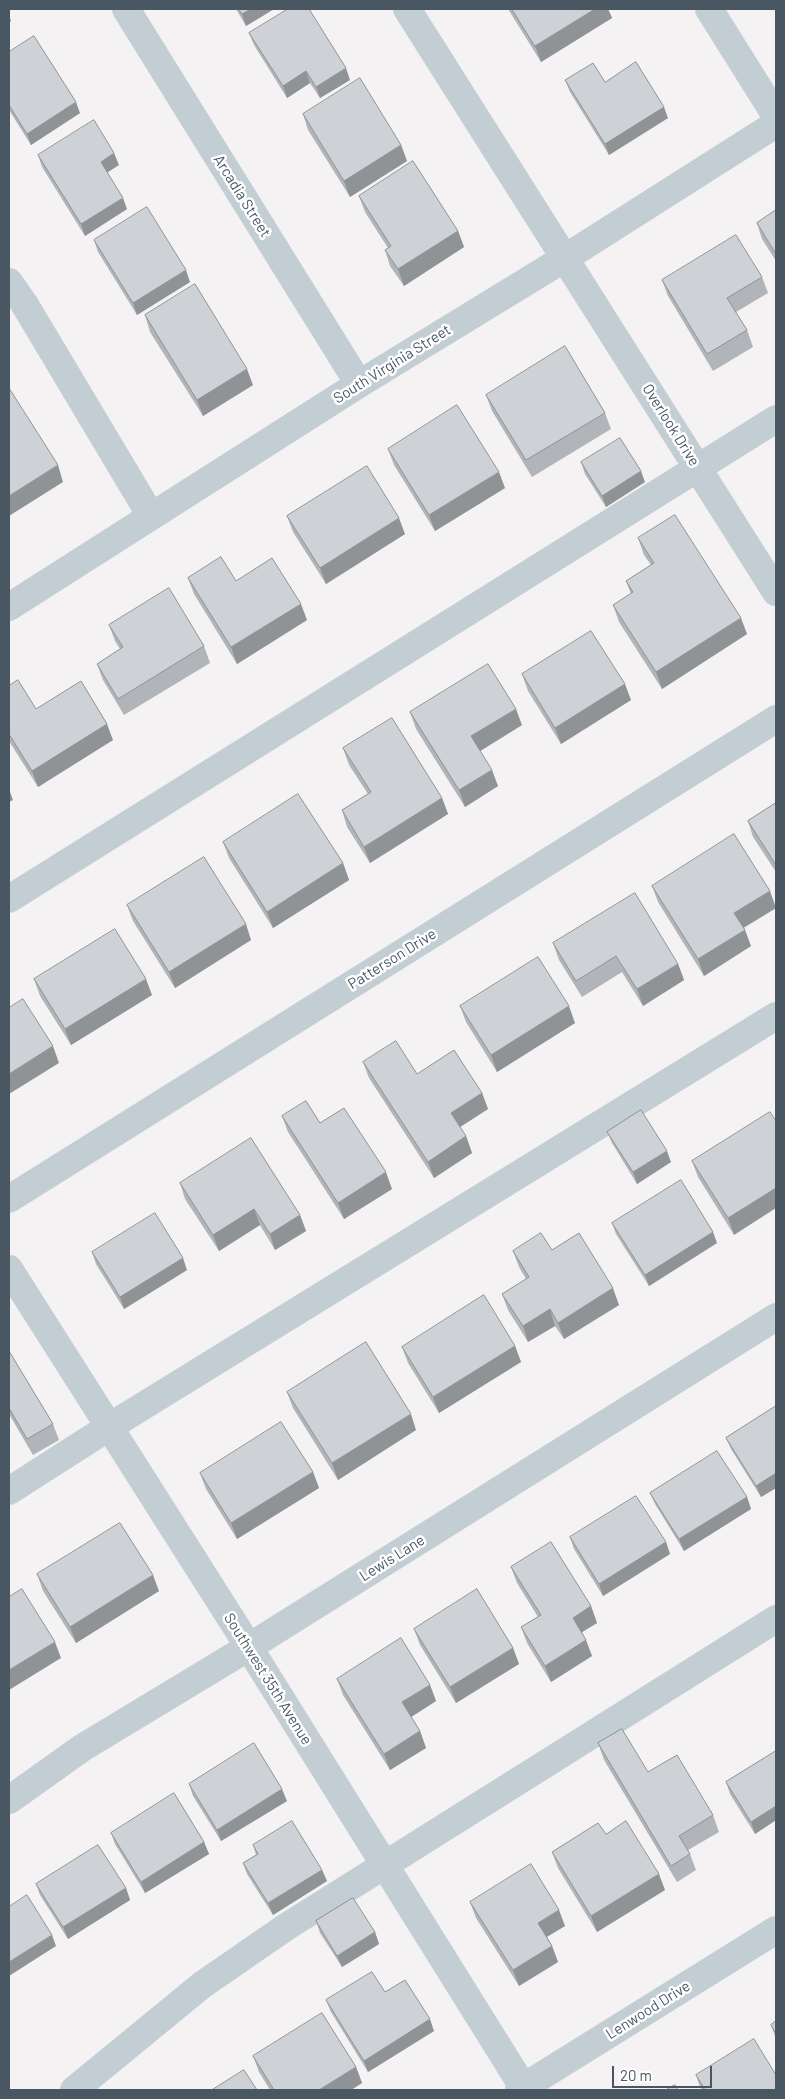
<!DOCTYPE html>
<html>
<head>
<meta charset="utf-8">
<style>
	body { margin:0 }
	#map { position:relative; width:785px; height:2099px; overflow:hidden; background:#f4f2f2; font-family:Barlow,sans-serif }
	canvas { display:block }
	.frame { position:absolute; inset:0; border:10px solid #485761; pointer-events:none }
	.scale { position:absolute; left:612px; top:2066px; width:100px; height:22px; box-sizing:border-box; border:2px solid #485761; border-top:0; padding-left:6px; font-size:15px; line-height:18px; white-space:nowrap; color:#485761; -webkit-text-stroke:4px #fff; paint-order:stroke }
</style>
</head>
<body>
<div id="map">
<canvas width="785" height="2099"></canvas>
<div class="frame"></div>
<div class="scale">20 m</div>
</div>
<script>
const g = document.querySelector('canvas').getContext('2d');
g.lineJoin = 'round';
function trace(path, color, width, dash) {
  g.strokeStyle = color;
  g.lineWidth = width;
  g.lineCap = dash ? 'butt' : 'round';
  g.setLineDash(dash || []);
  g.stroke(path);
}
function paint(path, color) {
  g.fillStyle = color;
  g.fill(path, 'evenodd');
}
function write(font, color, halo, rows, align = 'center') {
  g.font = font + ' Barlow,sans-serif';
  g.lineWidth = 5;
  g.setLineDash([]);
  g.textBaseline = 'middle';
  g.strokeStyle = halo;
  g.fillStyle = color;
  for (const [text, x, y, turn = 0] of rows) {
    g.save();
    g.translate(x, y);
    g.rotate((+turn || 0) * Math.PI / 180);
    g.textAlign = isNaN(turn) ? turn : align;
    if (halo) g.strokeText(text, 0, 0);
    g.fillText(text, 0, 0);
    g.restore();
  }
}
const minor = new Path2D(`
	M126,9L359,384
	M407,9L776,592
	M709,9L776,116
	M9,282L25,305L151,516
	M9,607L359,384L565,258L776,124
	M9,899L776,419
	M9,1199L776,719
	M9,1269L235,1625L525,2090
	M9,1491L109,1427L776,1016
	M9,1800L82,1748L249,1647L776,1317
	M74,2090L202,1985L286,1927L776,1619
	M519,2090L776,1930`);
const wall = new Path2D(`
	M236,9H274L246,26Z
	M508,9H608L612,18L541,62Z
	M249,33L350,80L320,98L310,83L287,98L254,45Z
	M9,52L80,113L31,145L9,110Z
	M565,80L605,82L668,118L609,155L570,92Z
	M303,114L401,145L407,161L350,197L308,130Z
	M38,155L119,165L107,172L127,209L85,236L42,167Z
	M359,196L458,231L464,247L404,286L390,266L385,250L388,248L365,212Z
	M776,210V261L762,239L757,223Z
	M94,240L190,282L137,315L98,252Z
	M762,277L768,293L736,312L747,330L753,347L713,371L668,296L662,280Z
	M145,315L253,385L203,416L150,332Z
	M486,395L605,413L611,429L532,477L492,411Z
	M388,449L505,488L435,531L394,465Z
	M581,462L645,482L606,507L585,474Z
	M287,516L405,534L326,584L293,532Z
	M638,538L747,634L662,689L619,622L613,605L631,594L626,581L651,565L644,555Z
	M188,578L307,620L237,664L194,594Z
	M109,625L204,646L210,663L124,715L103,680L97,664L120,649L115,641Z
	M522,674L631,700L561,744L528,691Z
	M9,686L36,709L113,740L38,787L9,741Z
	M410,712L522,725L480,751L498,786L465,807L416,729Z
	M343,748L442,798L448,814L370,863L347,827L342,810L368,794L349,765Z
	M776,803V872L753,837L748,821Z
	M223,842L343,863L349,880L273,928L229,858Z
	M652,886L776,908L743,928L751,946L704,976L658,902Z
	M127,905L251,940L175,988L133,921Z
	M553,943L678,964L684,980L643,1006L622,972L582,997L559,960Z
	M34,979L152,995L71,1045L40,996Z
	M460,1006L575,1023L497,1072L466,1022Z
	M363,1062L417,1074L482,1093L488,1109L460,1127L466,1136L472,1153L434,1178L369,1078Z
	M282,1116L320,1123L392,1189L344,1219L288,1132Z
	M776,1121L734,1235L698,1177L692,1161Z
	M607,1132L671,1162L637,1184L612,1143Z
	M180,1183L300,1215L306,1231L275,1250L260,1225L219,1251L185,1199Z
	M612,1223L717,1243L649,1286L616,1234Z
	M552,1250L619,1305L564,1339L555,1326L528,1342L508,1310L502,1294L526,1279L519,1267L513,1251Z
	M92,1252L187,1270L124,1309L96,1264Z
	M515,1346L521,1362L439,1413L408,1363L402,1347Z
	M9,1351L53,1424L59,1440L33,1455L9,1414Z
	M287,1392L416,1430L338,1480L293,1408Z
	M776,1406V1488L761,1497L731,1449L726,1438Z
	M313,1472L319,1488L237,1539L206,1489L200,1473Z
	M650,1493L747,1497L751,1509L684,1551L655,1504Z
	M570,1537L666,1542L670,1554L603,1596L574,1549Z
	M511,1567L591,1606L597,1623L582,1632L592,1656L551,1682L527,1643L521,1627L538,1617L517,1583Z
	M37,1574L159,1591L76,1643L43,1591Z
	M414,1629L513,1648L519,1664L456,1703L420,1645Z
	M337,1679L430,1685L436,1701L411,1717L420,1731L426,1748L390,1770L343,1695Z
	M598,1743L648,1772L713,1815L719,1832L688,1850L690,1854L696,1870L677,1882L604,1760Z
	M776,1751V1820L755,1834L730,1794L726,1782Z
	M189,1784L287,1801L221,1841L193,1796Z
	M111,1833L204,1842L209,1854L145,1893L115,1844Z
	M606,1834L665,1890L597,1932L558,1868L552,1852Z
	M253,1845L322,1870L327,1881L273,1915L247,1874L243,1863L256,1855Z
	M36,1884L126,1888L130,1900L68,1939L40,1895Z
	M470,1902L565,1926L547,1937L552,1946L558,1962L519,1986L476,1918Z
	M316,1921L375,1932L379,1944L342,1967L320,1933Z
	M385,1992L434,2031L368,2072L331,2012L326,2000Z
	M776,2021V2039L771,2025Z
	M253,2056L356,2067L362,2083L351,2090H270L259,2072Z
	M696,2075L776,2090H702L700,2087Z`);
const shadedWall = new Path2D(`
	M251,9H274L246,26L242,14Z
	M595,9H608L612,18L541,62L535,46Z
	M9,15L11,21L9,23Z
	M346,68L350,80L320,98L316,87Z
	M306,71L310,83L287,98L283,86Z
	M76,102L80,113L31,145L27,134Z
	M664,107L668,118L609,155L605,144Z
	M401,145L407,161L350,197L344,181Z
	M114,153L119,165L105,174L101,162Z
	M123,198L127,209L85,236L81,224Z
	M458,231L464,247L404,286L398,269Z
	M186,270L190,282L137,315L133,303Z
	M247,369L253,385L203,416L197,400Z
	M58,465L63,482L9,516V496Z
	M641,471L645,482L606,507L602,496Z
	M499,472L505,488L435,531L429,515Z
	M399,518L405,534L326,584L320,568Z
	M301,604L307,620L237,664L231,647Z
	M741,618L747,634L662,689L656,672Z
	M625,684L631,700L561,744L555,728Z
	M516,709L522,725L477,753L471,736Z
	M107,724L113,740L38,787L32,771Z
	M492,770L498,786L465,807L459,790Z
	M9,789L13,800L9,802Z
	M442,798L448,814L370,863L364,847Z
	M343,863L349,880L273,928L267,912Z
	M770,891L776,908L740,930L734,913Z
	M246,924L251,940L175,988L169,972Z
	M745,930L751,946L704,976L698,959Z
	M678,964L684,980L643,1006L637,989Z
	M146,979L152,995L71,1045L65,1029Z
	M569,1006L575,1023L497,1072L491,1055Z
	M53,1046L59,1063L9,1094V1074Z
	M482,1093L488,1109L457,1129L451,1113Z
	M466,1136L472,1153L434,1178L428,1162Z
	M667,1151L671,1162L637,1184L633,1172Z
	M386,1172L392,1189L344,1219L338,1203Z
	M776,1188V1208L734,1235L728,1218Z
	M254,1209L260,1225L219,1251L213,1235Z
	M300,1215L306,1231L275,1250L270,1234Z
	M713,1232L717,1243L649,1286L645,1275Z
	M183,1258L187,1270L124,1309L120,1297Z
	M613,1288L619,1305L564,1339L558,1323Z
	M550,1309L555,1326L528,1342L523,1326Z
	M515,1346L521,1362L439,1413L433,1397Z
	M411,1414L416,1430L338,1480L332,1463Z
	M313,1472L319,1488L237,1539L231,1523Z
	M776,1473V1488L761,1497L756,1486Z
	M747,1497L751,1509L684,1551L679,1539Z
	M666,1542L670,1554L603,1596L599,1584Z
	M153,1575L159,1591L76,1643L70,1627Z
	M591,1606L597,1623L579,1634L573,1618Z
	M586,1640L592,1656L551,1682L545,1666Z
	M55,1642L61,1658L9,1690V1670Z
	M513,1648L519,1664L456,1703L450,1687Z
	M430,1685L436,1701L408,1719L402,1702Z
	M420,1731L426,1748L390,1770L384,1754Z
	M282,1789L287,1801L221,1841L217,1830Z
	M776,1806V1820L755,1834L751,1822Z
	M204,1842L209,1854L145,1893L141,1882Z
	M322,1870L327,1881L273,1915L268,1903Z
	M659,1874L665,1890L597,1932L591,1916Z
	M126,1888L130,1900L68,1939L63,1927Z
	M559,1910L565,1926L543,1939L538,1923Z
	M375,1932L379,1944L342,1967L337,1956Z
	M52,1935L56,1946L9,1976V1962Z
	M552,1946L558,1962L519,1986L513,1970Z
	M430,2019L434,2031L368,2072L364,2061Z
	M356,2067L362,2083L351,2090H319Z`);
const building = new Path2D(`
	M239,9H251L242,14Z
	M288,9H309L346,68L316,87L306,71L283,86L249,33Z
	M512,9H595L535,46Z
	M34,36L76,102L27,134L9,105V52Z
	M636,62L664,107L605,144L565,80L593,63L605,82Z
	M360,78L401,145L344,181L303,114Z
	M94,120L114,153L101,162L123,198L81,224L38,155Z
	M413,161L458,231L398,269L385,250L391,246L359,196Z
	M147,207L186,270L133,303L94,240Z
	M776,210V254L757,223Z
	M736,235L762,277L727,298L747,330L707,354L662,280Z
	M195,284L247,369L197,400L145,315Z
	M565,346L605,413L526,460L486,395Z
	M9,388L58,465L9,496Z
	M457,405L499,472L429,515L388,449Z
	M620,438L641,471L602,496L581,462Z
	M367,466L399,518L320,568L287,516Z
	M675,515L741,618L656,672L613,605L633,592L626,581L654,563L638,538Z
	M221,557L236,581L272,558L301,604L231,647L188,578Z
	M169,588L204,646L118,699L97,664L123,647L109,625Z
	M591,631L625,684L555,728L522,674Z
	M488,664L516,709L471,736L492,770L459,790L410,712Z
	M18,680L36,709L81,681L107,724L32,771L9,734V686Z
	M392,718L442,798L364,847L342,810L371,792L343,748Z
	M298,794L343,863L267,912L223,842Z
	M776,803V865L748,821Z
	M734,834L770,891L734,913L745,930L698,959L652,886Z
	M204,857L246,924L169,972L127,905Z
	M635,893L678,964L637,989L616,956L576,981L553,943Z
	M115,929L146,979L65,1029L34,979Z
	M538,957L569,1006L491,1055L460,1006Z
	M23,999L53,1046L9,1074V1008Z
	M396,1041L417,1074L454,1050L482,1093L451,1113L466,1136L428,1162L363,1062Z
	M306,1101L320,1123L344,1108L386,1172L338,1203L282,1116Z
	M641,1110L667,1151L633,1172L607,1132Z
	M770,1112L776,1121V1188L728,1218L692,1161Z
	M251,1138L300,1215L270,1234L254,1209L213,1235L180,1183Z
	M681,1180L713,1232L645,1275L612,1223Z
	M155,1213L183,1258L120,1297L92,1252Z
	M541,1233L552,1250L579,1233L613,1288L558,1323L550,1309L523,1326L502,1294L529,1277L513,1251Z
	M484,1295L515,1346L433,1397L402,1347Z
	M366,1342L411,1414L332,1463L287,1392Z
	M9,1351L53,1424L27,1439L9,1408Z
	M776,1406V1473L756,1486L726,1438Z
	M281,1422L313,1472L231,1523L200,1473Z
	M717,1451L747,1497L679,1539L650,1493Z
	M636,1496L666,1542L599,1584L570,1537Z
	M120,1523L153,1575L70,1627L37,1574Z
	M551,1542L591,1606L573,1618L586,1640L545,1666L521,1627L541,1615L511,1567Z
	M22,1589L55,1642L9,1670V1597Z
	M477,1589L513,1648L450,1687L414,1629Z
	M401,1638L430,1685L402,1702L420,1731L384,1754L337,1679Z
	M622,1729L648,1772L677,1755L713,1815L679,1836L690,1854L671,1866L598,1743Z
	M254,1743L282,1789L217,1830L189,1784Z
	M776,1751V1806L751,1822L726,1782Z
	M174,1793L204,1842L141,1882L111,1833Z
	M292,1821L322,1870L268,1903L243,1863L258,1854L253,1845Z
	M626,1821L659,1874L591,1916L552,1852L598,1823L606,1834Z
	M98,1845L126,1888L63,1927L36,1884Z
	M531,1864L559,1910L538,1923L552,1946L513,1970L470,1902Z
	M27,1895L52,1935L9,1962V1907Z
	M353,1898L375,1932L337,1956L316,1921Z
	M372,1972L385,1992L405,1980L430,2019L364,2061L326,2000Z
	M322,2013L356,2067L319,2090H274L253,2056Z
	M776,2021V2034L771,2025Z
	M754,2039L776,2075V2090H705L696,2075Z
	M244,2070L257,2090H212Z
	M675,2085L678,2090H666Z`);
const streetNames = [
	["Arcadia Street",242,196,58],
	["South Virginia Street",392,364,-32],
	["Overlook Drive",671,425,58],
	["Patterson Drive",392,959,-32],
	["Lewis Lane",392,1558,-32],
	["Southwest 35th Avenue",268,1679,58],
	["Lenwood Drive",648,2010,-32]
];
trace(minor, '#c2cdd4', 28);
paint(wall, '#b1b5b9');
paint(shadedWall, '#909396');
paint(building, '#ced2d7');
trace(building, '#909396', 1);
write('15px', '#485761', '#fff', streetNames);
</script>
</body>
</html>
